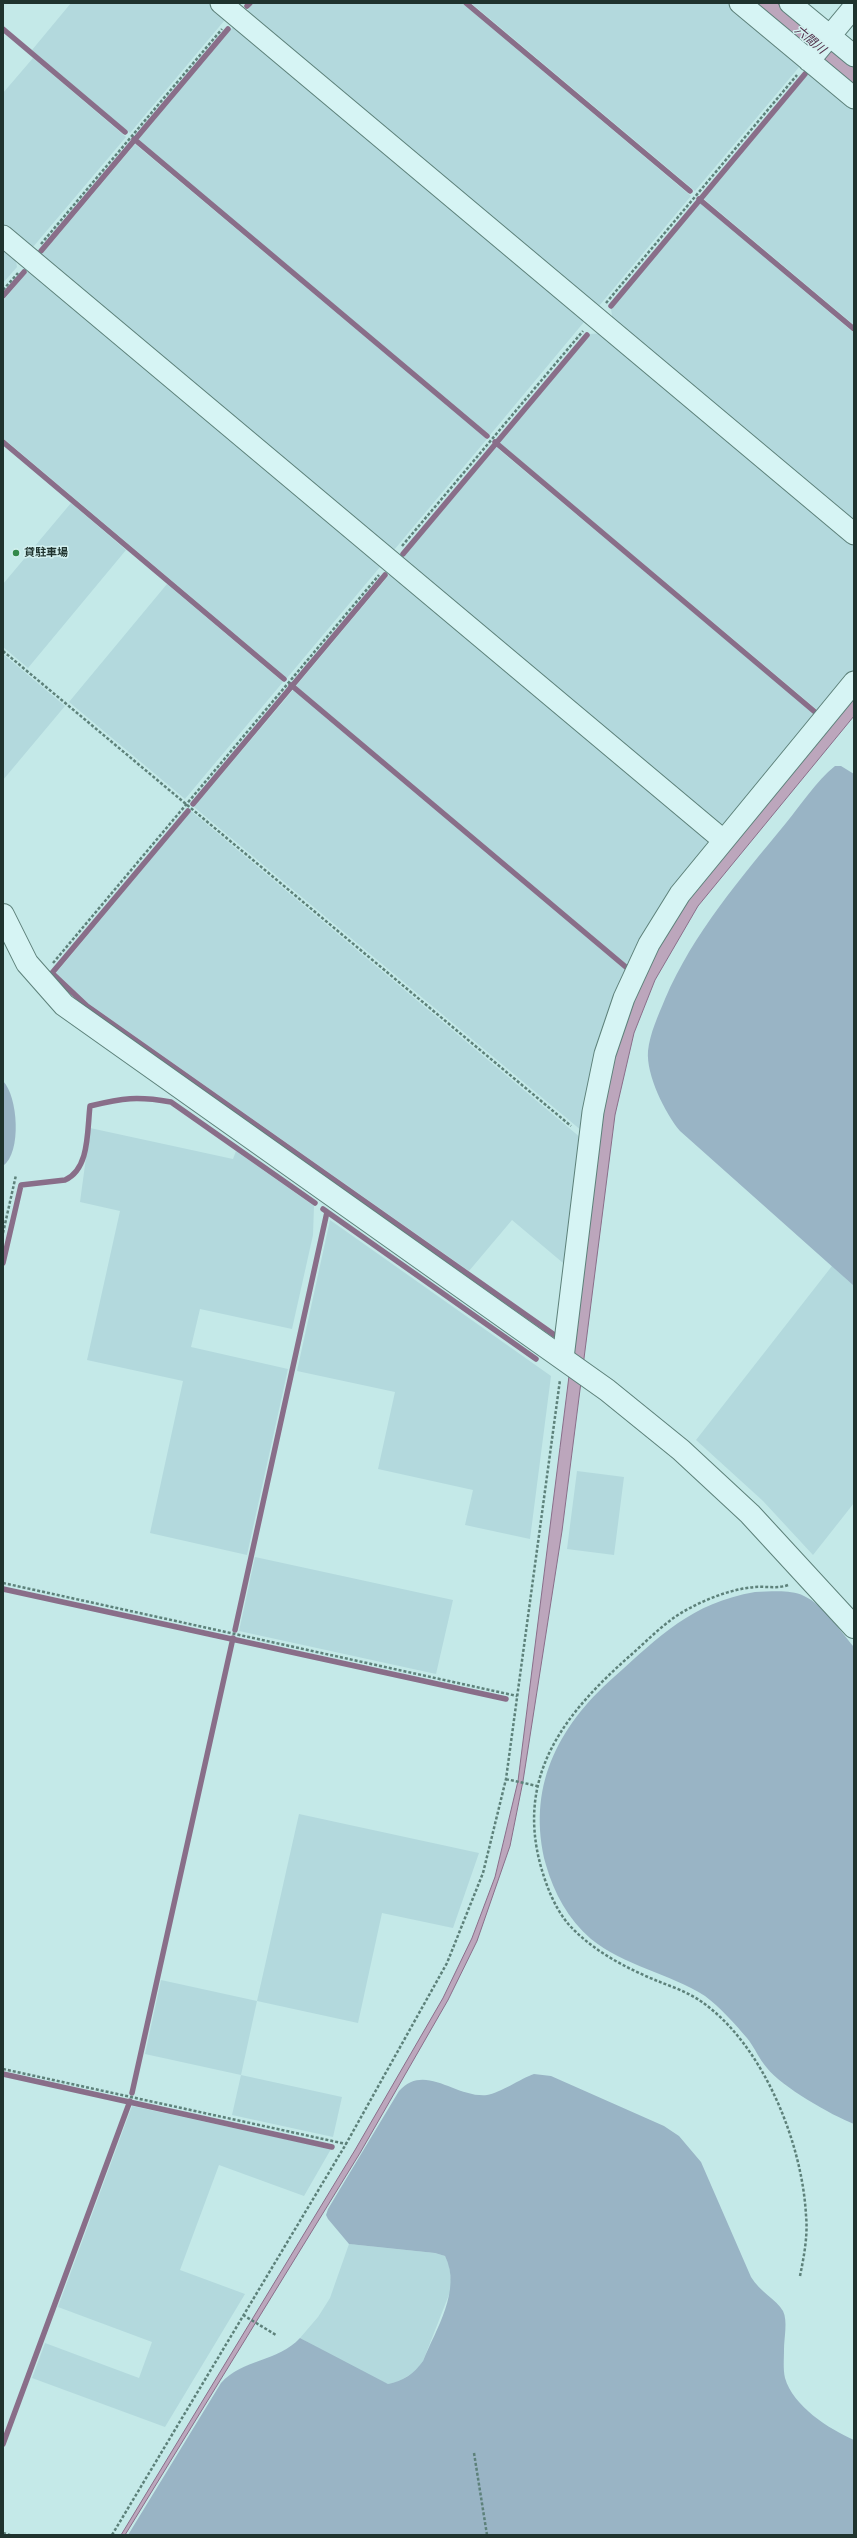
<!DOCTYPE html>
<html>
<head>
<meta charset="utf-8">
<style>
	body { margin:0 }
	#map { position:relative; width:857px; height:2538px; overflow:hidden; background:#c4e9e8; font-family:Merriweather,serif }
	canvas { display:block }
	.frame { position:absolute; inset:0; border:4px solid #1f332e; pointer-events:none }
</style>
</head>
<body>
<div id="map">
<canvas width="857" height="2538"></canvas>
<div class="frame"></div>
</div>
<script>
const g = document.querySelector('canvas').getContext('2d');
g.lineJoin = 'round';
function paint(path, color) {
  g.fillStyle = color;
  g.fill(path, 'evenodd');
}
function trace(path, color, width, dash) {
  g.strokeStyle = color;
  g.lineWidth = width;
  g.lineCap = dash ? 'butt' : 'round';
  g.setLineDash(dash || []);
  g.stroke(path);
}
function write(font, color, halo, rows, align = 'center') {
  g.font = font + ' Merriweather,"Noto Sans JP",serif';
  g.lineWidth = 3;
  g.setLineDash([]);
  g.textBaseline = 'middle';
  g.strokeStyle = halo;
  g.fillStyle = color;
  for (const [text, x, y, turn = 0] of rows) {
    g.save();
    g.translate(x, y);
    g.rotate((+turn || 0) * Math.PI / 180);
    g.textAlign = isNaN(turn) ? turn : align;
    if (halo) g.strokeText(text, 0, 0);
    g.fillText(text, 0, 0);
    g.restore();
  }
}
const farmland = new Path2D(`
	M71,3H210L223,14L224,21L130,133L32,50Z
	M253,3H462L691,196L599,306H593L248,17V10Z
	M471,3H731L800,66L695,191Z
	M232,28H240L584,317V322L490,435L138,140Z
	M33,58L126,137L33,247L27,248L3,227V93Z
	M809,73L854,106V325L704,199Z
	M135,144L487,439L394,550L388,551L42,260V254Z
	M700,203L854,333V525L613,323L611,309Z
	M3,250L16,261L17,267L3,283Z
	M28,271H33L379,561L380,567L287,678L3,438V301Z
	M604,333L854,543V674L821,713L500,443L590,334Z
	M496,447L818,717L723,831L404,564L403,558Z
	M71,503L126,550L28,668L3,647V584Z
	M395,574L714,842L631,968L296,686L389,575Z
	M167,584L283,682L185,799L69,702Z
	M3,654L65,706L3,780Z
	M293,690L629,973L582,1131L194,807Z
	M191,811L581,1138L569,1268L512,1220L469,1271L89,1004L56,973Z
	M90,1128L233,1159L236,1151L314,1206L313,1235L292,1329L200,1309L191,1347L288,1369L247,1555L150,1533L183,1381L87,1360L120,1211L80,1202Z
	M330,1220L551,1376L530,1539L465,1525L473,1490L378,1469L395,1392L297,1371Z
	M832,1266L854,1286V1503L813,1555L763,1501L696,1440Z
	M577,1471L624,1477L614,1555L567,1549Z
	M255,1557L453,1600L436,1674L239,1631Z
	M299,1814L479,1853L453,1928L382,1913L358,2023L257,2001L241,2075L342,2097L333,2137L232,2115L241,2075L145,2054L161,1980L257,2001Z
	M132,2106L331,2149L304,2196L219,2165L180,2270L245,2294L165,2427L32,2378L45,2343L139,2378L152,2342L58,2307Z
	M349,2244L435,2253L445,2256L449,2265L452,2287L423,2361L416,2371L396,2383L388,2384L378,2381L300,2338L318,2317L330,2298Z`);
const green = new Path2D(`
	M835,766H841L854,774V1286L680,1131C665,1113 646,1075 648,1051C650,1033 658,1016 665,999C694,932 740,879 786,823C801,805 816,781 835,766Z
	M3,1081C18,1096 22,1153 3,1166Z
	M755,1592C771,1592 789,1589 804,1596C824,1605 840,1631 854,1647V2124C831,2115 782,2087 767,2068C759,2059 755,2048 747,2038C735,2024 720,2007 705,1996C669,1973 624,1966 591,1939C568,1919 554,1893 546,1865C526,1789 557,1727 614,1677C660,1636 691,1603 755,1592Z
	M534,2074L551,2076L664,2126L679,2136L701,2162L751,2277C760,2292 776,2299 783,2311C788,2321 784,2338 784,2350C784,2359 783,2369 785,2378C793,2406 829,2429 854,2440V2535H128L221,2383C242,2359 278,2362 300,2338L388,2384C403,2381 414,2374 423,2361C436,2329 462,2290 445,2256L435,2253L349,2244L328,2219L326,2215L328,2209L399,2091C425,2062 455,2098 487,2095C500,2093 520,2079 534,2074Z`);
const water = new Path2D(`
	M755,3H777L854,67V86Z
	M854,695V716L698,906L655,980L634,1033L615,1115L562,1531L523,1781L510,1846L477,1941L448,2000L360,2153L125,2535H121L355,2150L443,1998L472,1938L495,1877L518,1781L602,1114L613,1056L643,975L686,899Z`);
const stream = new Path2D(`
	M466,3L690,191
	M247,6L250,3
	M3,29L125,132
	M134,139L487,436
	M699,199L854,329
	M41,251L228,29
	M3,296L24,272
	M611,306L805,74
	M3,442L284,679
	M495,442L815,712
	M403,554L587,335
	M291,685L627,968
	M193,804L385,575
	M188,811L52,973L87,1006L556,1336
	M323,1209L536,1359
	M3,1263L21,1185L65,1180C90,1169 87,1130 90,1106C123,1098 137,1096 171,1102L315,1203
	M3,1589L506,1699
	M235,1630L327,1212
	M3,2074L332,2147
	M132,2093L233,1638
	M3,2444L130,2101`);
const path = new Path2D(`
	M41,244L222,29
	M3,290L18,273
	M606,303L797,75
	M402,546L583,331
	M3,651L571,1126
	M53,963L379,575
	M3,1233L16,1175
	M3,1583L517,1696
	M788,1585C778,1589 766,1586 755,1587C733,1589 711,1597 692,1607C669,1618 651,1637 632,1654C566,1712 515,1774 541,1867C547,1888 556,1911 571,1927C594,1951 624,1967 655,1980C670,1986 688,1992 702,2002C763,2045 802,2142 806,2215C808,2236 804,2256 800,2276
	M506,1779L537,1786
	M3,2069L346,2144
	M243,2315L276,2335
	M474,2453L487,2535
	M3,2533L10,2535
	M112,2535L346,2144L447,1963L483,1873L506,1779L560,1380`);
const minor = new Path2D(`
	M221,3L854,534
	M740,3L854,98
	M790,3L854,56
	M809,61L854,7
	M3,236L723,840
	M563,1358L593,1112L605,1054L624,998L649,944L680,894L854,682`);
const tertiary = new Path2D(`
	M3,915L27,963L64,1005L607,1390L681,1450L750,1514L854,1627`);
const markers = [
	[16,553,4,"#33894a"]
];
const poiNames = [
	["貸駐車場",24,553]
];
const waterNames = [
	["六間川",810,40,40]
];
paint(farmland, '#b3d9dd');
paint(green, '#99b4c5');
paint(water, '#bca6bc');
trace(water, '#896e89', 1);
trace(stream, '#896e89', 5.5);
trace(minor, '#5d817a', 23);
trace(tertiary, '#5d817a', 24);
trace(path, '#5d817a', 2.5, [3, 2]);
trace(minor, '#d6f4f4', 21);
trace(tertiary, '#d6f4f4', 22);
for (const [x, y, r, color] of markers) {
  const dot = new Path2D();
  dot.arc(x, y, r, 0, 2 * Math.PI);
  g.fillStyle = color;
  g.fill(dot);
  trace(dot, '#d3f1f0', 1.5);
}
write('bold 11px', '#1f332e', '#d3f1f0', poiNames, 'left');
write('italic 12px', '#51304a', '#d3f1f0', waterNames);
</script>
</body>
</html>
